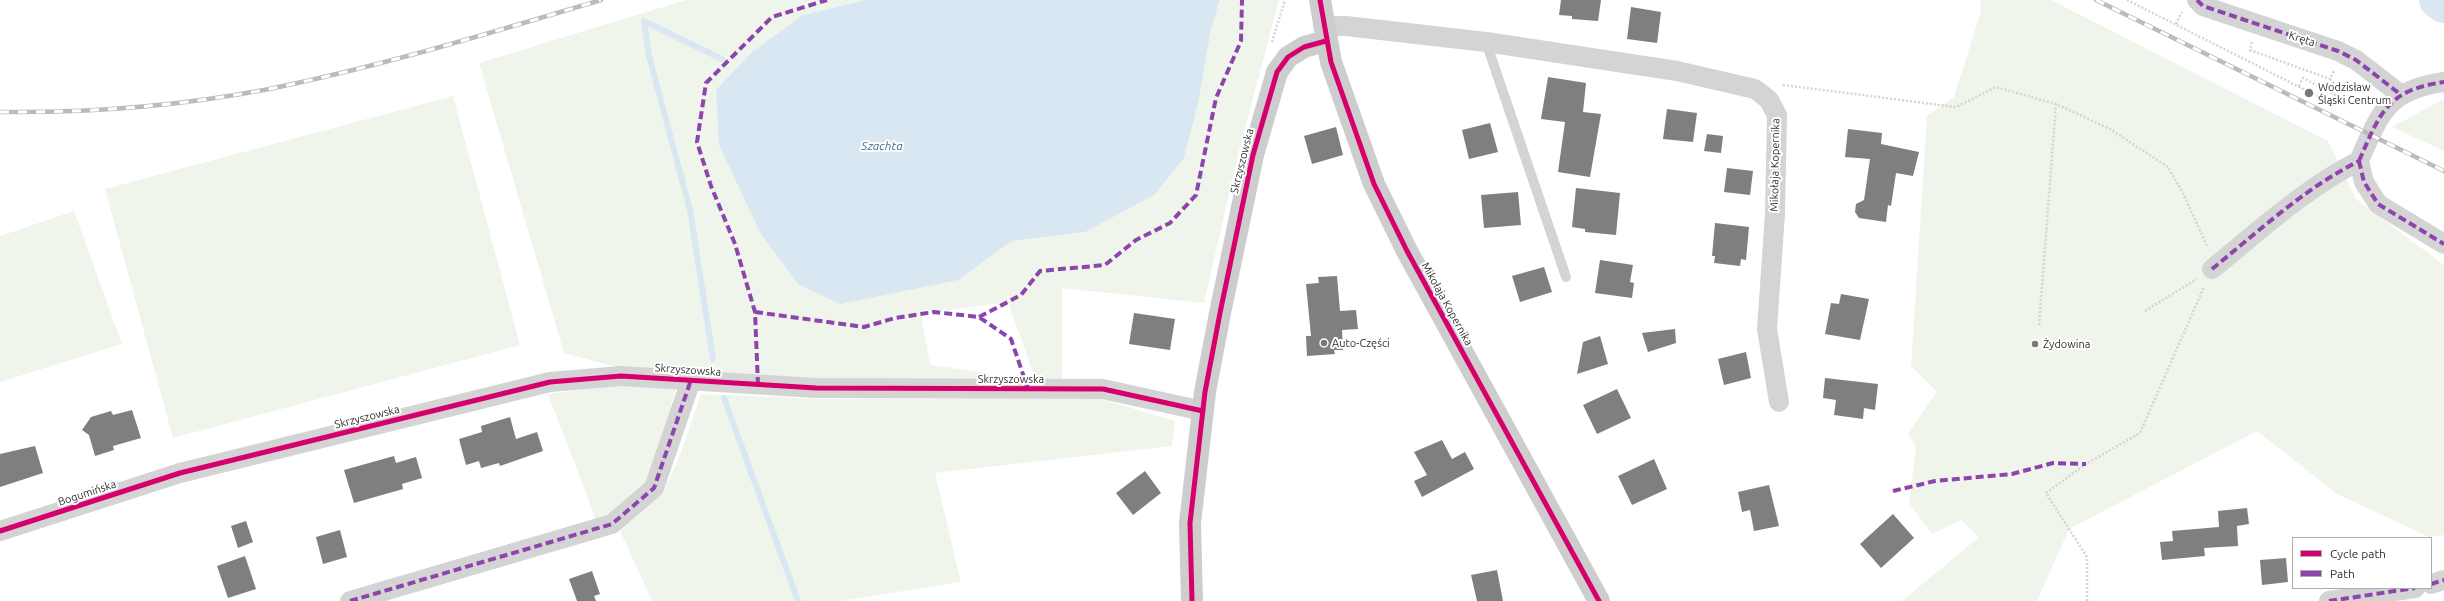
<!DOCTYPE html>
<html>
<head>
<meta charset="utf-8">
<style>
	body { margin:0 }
	#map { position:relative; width:2444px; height:601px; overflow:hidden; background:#fff; font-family:Ubuntu,sans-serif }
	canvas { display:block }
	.legend { position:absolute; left:2292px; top:537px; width:140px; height:52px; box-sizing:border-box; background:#fff; border:1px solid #acacac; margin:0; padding:5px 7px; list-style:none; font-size:12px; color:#2f2f2f }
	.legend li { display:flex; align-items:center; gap:8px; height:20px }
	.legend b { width:20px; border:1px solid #acacac }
</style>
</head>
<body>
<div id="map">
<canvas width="2444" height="601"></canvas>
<ul class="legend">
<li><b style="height:5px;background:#d6006c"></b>Cycle path</li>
<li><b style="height:5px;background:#8e44ad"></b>Path</li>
</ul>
</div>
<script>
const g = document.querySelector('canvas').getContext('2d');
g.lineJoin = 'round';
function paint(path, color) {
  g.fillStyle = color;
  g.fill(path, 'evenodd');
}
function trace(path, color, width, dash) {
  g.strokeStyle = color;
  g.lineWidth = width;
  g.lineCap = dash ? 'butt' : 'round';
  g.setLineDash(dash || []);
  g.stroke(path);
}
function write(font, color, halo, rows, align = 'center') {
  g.font = font + ' Ubuntu,sans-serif';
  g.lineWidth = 4;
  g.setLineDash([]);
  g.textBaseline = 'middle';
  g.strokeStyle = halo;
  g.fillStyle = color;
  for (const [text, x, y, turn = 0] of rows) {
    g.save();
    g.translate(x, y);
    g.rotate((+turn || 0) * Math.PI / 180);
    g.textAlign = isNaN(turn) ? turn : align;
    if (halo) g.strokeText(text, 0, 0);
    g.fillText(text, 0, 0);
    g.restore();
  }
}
const green = new Path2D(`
	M686,0H865L803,15L958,280L1012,241L1085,232L1184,158L1199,100L1211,29L1220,0H1279L1239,151L1204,303L1062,288V382L1037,384L1008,302L921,314L930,365L988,373L991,384L816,382L620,368L564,353L479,63Z
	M1980,0H2051L2328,141L2356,199L2444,265V535L2429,537L2337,494L2257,431L2069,529L2037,601H1902L1979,537L1961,520L1932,534L1909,503L1916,447L1908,433L1937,392L1911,366L1927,116L1954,97L1981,11Z
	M453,96L520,345L173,438L105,189Z
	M2444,99V151L2392,127Z
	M74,211L122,344L0,382V236Z
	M621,384L676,387L660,448L646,487L608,518L597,522L548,394Z
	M701,394L818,399H1101L1175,421L1172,446L935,473L961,582L840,601H652L620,531L662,494L680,455Z`);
const water = new Path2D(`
	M865,0H1220L1211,29L1199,100L1184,158L1154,195L1085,232L1012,241L958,280L840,304L798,284L761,234L719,145L716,90L752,52L803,15Z`);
const stream = new Path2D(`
	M644,21L649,56L690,210L713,359
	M644,21L722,59
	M724,398L798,601`);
const river = new Path2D(`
	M2437,0L2444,5`);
const building = new Path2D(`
	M1561,0H1601L1598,21L1572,19V16L1559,15Z
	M1631,7L1661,12L1657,43L1627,39Z
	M1548,77L1586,83L1583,112L1601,114L1590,177L1558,172L1565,122L1541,119Z
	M1667,109L1697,113L1693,142L1663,139Z
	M1490,123L1498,152L1469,159L1462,130Z
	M1336,127L1343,155L1312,164L1304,136Z
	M1848,129L1882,133L1881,144L1919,152L1913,176L1896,173L1891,206L1888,205L1886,222L1859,218L1855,212L1856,204L1864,200L1870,159L1845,157Z
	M1707,134L1723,136L1721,153L1704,151Z
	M1727,168L1753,171L1750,195L1724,192Z
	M1576,188L1620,193L1616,235L1585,232V229L1572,227Z
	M1518,192L1521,225L1484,228L1481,195Z
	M1715,223L1749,227L1746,260L1741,259L1740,266L1714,263L1715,256H1712Z
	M1600,260L1633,265L1630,282L1634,283L1632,298L1595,293Z
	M1544,267L1552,292L1520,302L1512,276Z
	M1337,276L1340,311L1356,310L1358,329L1342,330L1343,350H1334L1335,354L1307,356L1306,336H1311L1306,284L1319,283L1318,277Z
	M1841,294L1869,299L1860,340L1825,334L1831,303L1839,304Z
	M1134,313L1175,319L1170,350L1129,344Z
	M1675,329L1676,343L1648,352L1642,333Z
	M1600,336L1608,364L1577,374L1583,342Z
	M1746,352L1751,378L1724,385L1718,359Z
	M1825,378L1878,384L1875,410L1864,408L1863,419L1834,415L1836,400L1823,398Z
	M1617,389L1631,418L1597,434L1583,405Z
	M132,410L141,438L113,446L114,450L95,456L89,435L82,430L91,417L111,411L113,415Z
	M510,417L516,439L537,432L543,451L500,466L499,463L481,468L479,461L466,465L459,439L482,432L481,426Z
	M1442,440L1452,459L1465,452L1474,469L1422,497L1414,481L1427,475L1414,452Z
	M35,446L43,473L0,487V454Z
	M394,456L396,463L416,457L422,478L402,484L403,489L354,503L344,470Z
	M1654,459L1667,489L1632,505L1618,476Z
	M1145,471L1161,493L1133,515L1116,493Z
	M1769,485L1779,526L1754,531L1750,510L1742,512L1738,492Z
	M2247,508L2249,524L2237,526L2238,546L2204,548L2205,556L2162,560L2160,542L2173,541L2172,531L2219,527L2218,511Z
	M1893,514L1914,538L1881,568L1860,544Z
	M246,521L253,542L238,548L231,526Z
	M340,530L347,557L323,564L316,537Z
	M245,556L256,589L228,598L217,566Z
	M2286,558L2288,582L2262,585L2260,560Z
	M1497,570L1503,601H1477L1471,575Z
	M592,571L600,594L594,596L596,601H577L569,579Z`);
const path = new Path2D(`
	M2127,0L2335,105
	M2176,24L2182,12
	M1272,42L1285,0
	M2252,42L2250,50L2330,79L2334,71
	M2330,79L2340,90
	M1783,85L1956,107L1996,87L2056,104L2110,129L2168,167L2182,191L2207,246
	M2299,86L2303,78L2337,96L2348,80
	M2145,311L2197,279
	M2039,325L2056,104
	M2087,601V557L2046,493L2086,464L2140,433L2204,287`);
const lane = new Path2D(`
	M1486,42L1566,277`);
const street = new Path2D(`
	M2197,0L2203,6L2338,51L2356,60L2400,94
	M1323,26H1346L1486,42L1677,71L1755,89L1769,100L1777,115L1775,213L1767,329L1779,402
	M2359,161C2380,113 2387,90 2444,82
	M2359,161L2364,182L2378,204L2444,244
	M2212,269C2259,231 2305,188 2359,161
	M0,531L180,473L550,382L621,376L816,388L1103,389L1203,411
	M2431,584L2444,580
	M350,601L612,524L654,488L691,380
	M2329,601L2415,588`);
const secondary = new Path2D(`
	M1320,0L1331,62L1374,184L1407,251L1599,601
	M1192,601L1190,523L1205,392L1220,313L1253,155L1277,72L1288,57L1304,47L1326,41`);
const rail = new Path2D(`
	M2096,0L2444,171
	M0,112C88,113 178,106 264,90C379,67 490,33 601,0`);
const quiet = new Path2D(`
	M2197,0L2203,6L2338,51L2356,60L2400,94
	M2359,161C2380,113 2387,90 2444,82
	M2359,161L2364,182L2378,204L2444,244
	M2212,269C2259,231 2305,188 2359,161
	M755,312L864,327L895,318L934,312L979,317L1011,339L1028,389
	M979,317L1021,295L1040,271L1105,265L1136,240L1170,223L1196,195L1216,98L1241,41L1242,0
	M758,385L755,312L735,244L711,186L697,142L706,83L772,17L827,0
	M1893,491L1935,481L2012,474L2053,463L2086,464
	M2431,584L2444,580
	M350,601L612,524L654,488L691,380
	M2329,601L2415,588`);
const cycleway = new Path2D(`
	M1320,0L1331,62L1374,184L1407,251L1599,601
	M0,531L180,473L550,382L621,376L816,388L1103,389L1203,411
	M1192,601L1190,523L1205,392L1220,313L1253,155L1277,72L1288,57L1304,47L1326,41`);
const markers = [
	[2309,93,5,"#787878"],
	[1324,343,4,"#787878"],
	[2035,344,4,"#787878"]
];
const streetNames = [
	["Kręta",2302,39,18],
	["Skrzyszowska",1242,161,-76],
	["Mikołaja Kopernika",1775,165,-89],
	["Mikołaja Kopernika",1447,304,61],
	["Skrzyszowska",688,370,4],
	["Skrzyszowska",1011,379],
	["Skrzyszowska",367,417,-14],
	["Bogumińska",87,493,-18]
];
const poiNames = [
	["Wodzisław",2318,87],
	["Śląski Centrum",2318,100],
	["Auto-Części",1332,343],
	["Żydowina",2043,344]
];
const waterNames = [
	["Szachta",882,146]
];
paint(green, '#f0f5ec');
paint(water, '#d8e7f2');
trace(stream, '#d8e7f2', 6);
trace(river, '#d8e7f2', 36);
paint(building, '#7f7f7f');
trace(path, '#d4d4d4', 2.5, [2, 2]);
trace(lane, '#d4d4d4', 10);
trace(street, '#d4d4d4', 20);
trace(secondary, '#cdcdcd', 22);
trace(rail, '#bbb', 4.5);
trace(rail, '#fff', 3, [9]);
trace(quiet, '#8e44ad', 4, [8, 4]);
trace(cycleway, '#d6006c', 5);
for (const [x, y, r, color] of markers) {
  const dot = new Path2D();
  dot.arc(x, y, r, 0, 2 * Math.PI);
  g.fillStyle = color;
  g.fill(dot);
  trace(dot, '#fff', 1.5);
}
write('11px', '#2f2f2f', '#fff', streetNames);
write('11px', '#2f2f2f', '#fff', poiNames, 'left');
write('italic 12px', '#3b6e93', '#fff', waterNames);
</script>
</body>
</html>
